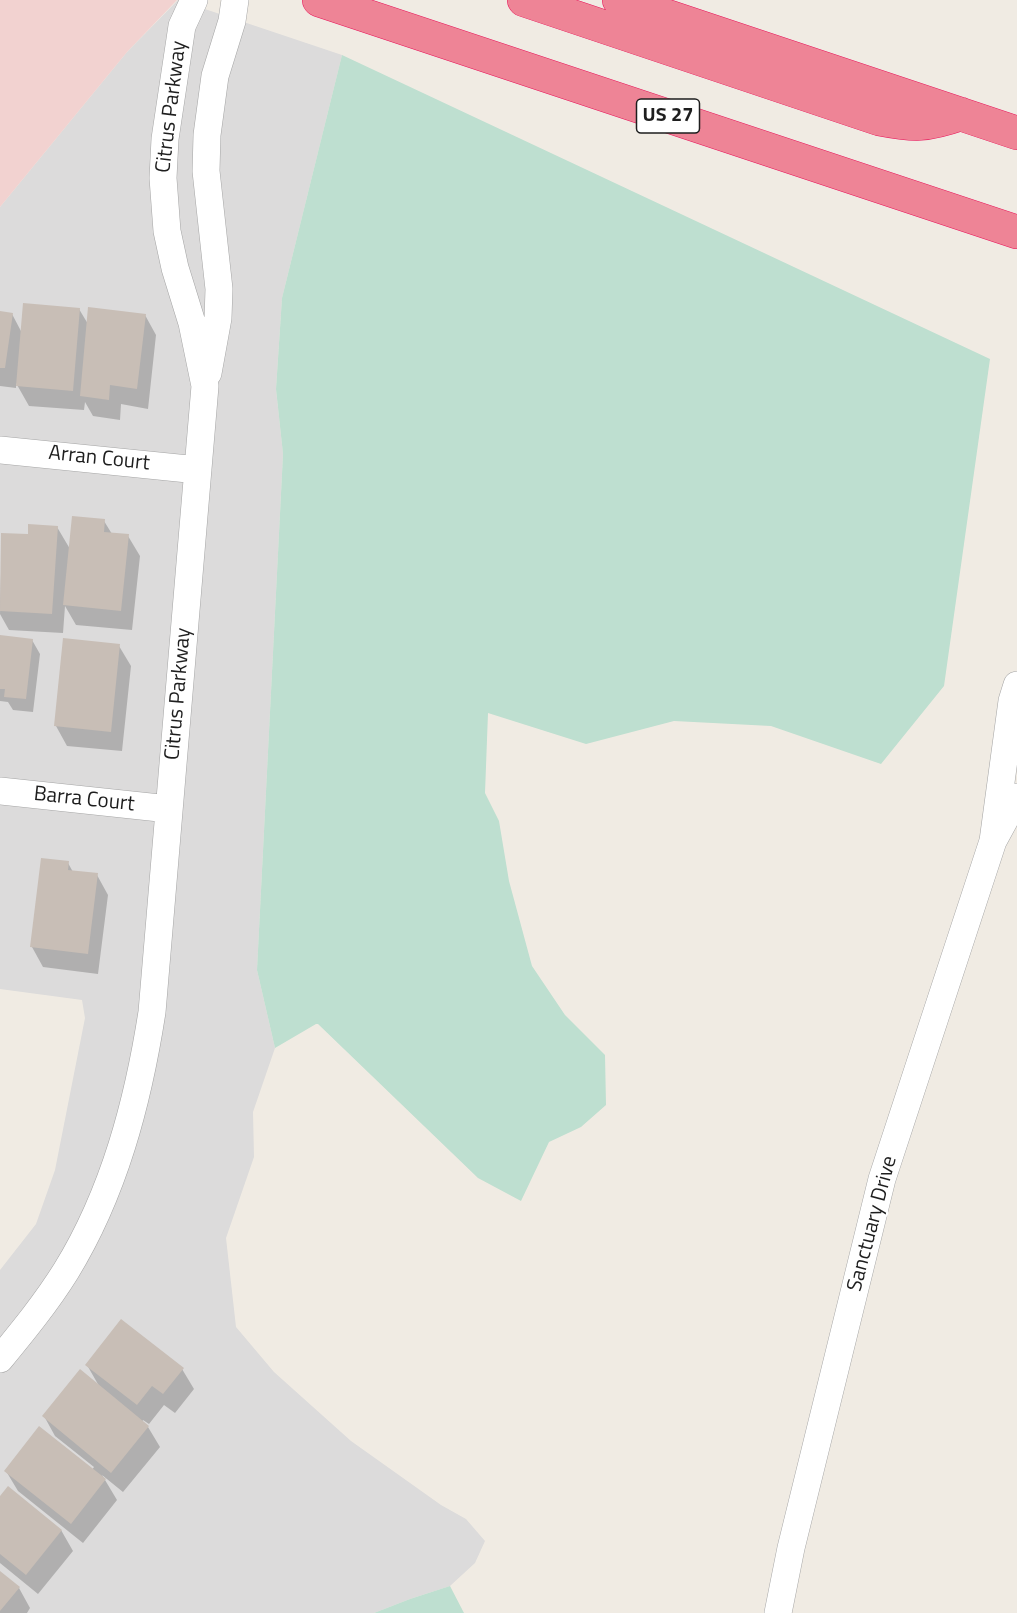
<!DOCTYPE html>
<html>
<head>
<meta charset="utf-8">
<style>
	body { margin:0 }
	canvas { display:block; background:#f0ebe3 }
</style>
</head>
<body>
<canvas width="1017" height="1613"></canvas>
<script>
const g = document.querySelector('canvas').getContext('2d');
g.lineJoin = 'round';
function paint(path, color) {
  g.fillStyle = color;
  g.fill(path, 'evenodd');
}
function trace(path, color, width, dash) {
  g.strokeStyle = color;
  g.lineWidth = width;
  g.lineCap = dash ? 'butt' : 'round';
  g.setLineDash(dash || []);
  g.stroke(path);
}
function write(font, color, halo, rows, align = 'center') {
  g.font = font + ' "Titillium Web",sans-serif';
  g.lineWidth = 4.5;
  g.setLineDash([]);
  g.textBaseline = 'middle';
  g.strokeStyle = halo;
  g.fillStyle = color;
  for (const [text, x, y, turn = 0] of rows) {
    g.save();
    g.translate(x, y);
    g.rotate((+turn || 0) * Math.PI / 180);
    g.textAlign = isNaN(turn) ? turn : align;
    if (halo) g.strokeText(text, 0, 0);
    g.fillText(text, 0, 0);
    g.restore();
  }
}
const residential = new Path2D(`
	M178,0L342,55L282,298L276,389L283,454L257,970L275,1048L253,1112L254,1157L226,1238L236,1327L274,1372L351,1441L441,1505L466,1519L485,1541L475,1563L450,1586L410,1599L374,1613H0V1270L36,1224L55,1170L85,1018L82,1000L0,989V207L127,52Z`);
const commercial = new Path2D(`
	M0,0H177L127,52L0,207Z`);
const wetland = new Path2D(`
	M342,55L990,359L944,686L881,764L771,726L674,721L586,744L488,713L485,793L499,821L509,881L532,966L565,1015L605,1055L606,1105L581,1127L549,1142L521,1201L478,1178L318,1024H316L275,1048L257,970L283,454L276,389L282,298Z
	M450,1586L464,1613H374L410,1599Z`);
const shadow = new Path2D(`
	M79,309L88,324L145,315L156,335L148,409L121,404L120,420L93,416L85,402L84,410L29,406L16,383V388L0,386V313L12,314L22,333Z
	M104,521L112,534L128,536L140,556L132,630L76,625L65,606L63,633L9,630L0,614L2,534L30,536L57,527L70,549Z
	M0,637L32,640L40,654L33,712L13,710L8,702L0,701Z
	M119,646L131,666L122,751L67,746L56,726Z
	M68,863L73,872L97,875L108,895L98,974L43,967L32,947Z
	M87,1365L182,1369L194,1389L175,1413L164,1405L149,1424L143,1420L142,1422L148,1427L160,1447L123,1492L102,1475L117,1500L83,1543L18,1491L6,1471L92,1470L94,1467L55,1436L44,1416L99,1386Z
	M0,1499L61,1530L73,1551L38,1594L0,1563Z
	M0,1573L19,1588L30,1608L27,1613H0Z`);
const building = new Path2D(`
	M23,303L80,308L73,391L16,386Z
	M88,307L146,314L137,389L110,385L109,400L80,396Z
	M0,311L13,313L5,368H0Z
	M72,516L105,519L104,532L129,534L121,611L63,605Z
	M28,524L58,526L52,614L0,611L1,533L28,534Z
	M0,635L33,639L26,699L4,697L5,689H0Z
	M63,638L120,644L111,732L54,726Z
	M41,858L69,861L68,870L98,873L88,954L30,947Z
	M121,1319L184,1368L163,1394L152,1386L137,1405L85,1365Z
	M80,1369L149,1426L111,1473L42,1416Z
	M39,1426L106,1479L71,1524L4,1471Z
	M8,1486L62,1530L26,1575L0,1554V1496Z
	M0,1571L20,1587L0,1611Z`);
const minor = new Path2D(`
	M208,373L218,318L219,289L206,171L207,135L215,76L232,21L235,0
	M0,450L198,470
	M1017,685L1012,701L993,841L1017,797
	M0,791L169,809
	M0,1359C23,1331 46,1303 66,1271C114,1193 138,1102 152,1012L205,386L192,323L175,268L167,231L163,178L165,139L182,26L194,0
	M778,1613L791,1548L882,1179L993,841`);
const highway = new Path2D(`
	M319,0L1017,232
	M524,0L879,119C915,126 926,126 961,114
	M619,0L1017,133`);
const shields = [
	[668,116,63]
];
const shieldNames = [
	["US 27",668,116]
];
const streetNames = [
	["Citrus Parkway",172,107,-83],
	["Arran Court",99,459,6],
	["Citrus Parkway",179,694,-85],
	["Barra Court",84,800,6],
	["Sanctuary Drive",873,1224,-75]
];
paint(residential, '#dcdbdb');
paint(commercial, '#f2d2d0');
paint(wetland, '#bedfd0');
paint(shadow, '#0003');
paint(building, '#c8beb6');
trace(minor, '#a5a5a5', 28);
trace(highway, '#e8155b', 34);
trace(minor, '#fff', 27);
trace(highway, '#ee8496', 33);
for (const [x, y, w] of shields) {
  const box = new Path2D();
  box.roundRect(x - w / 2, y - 17, w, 34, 4.5);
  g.fillStyle = '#fff';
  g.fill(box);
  trace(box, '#1e1e1e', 1.5);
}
write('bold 20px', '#1e1e1e', null, shieldNames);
write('21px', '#1e1e1e', '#fff', streetNames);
</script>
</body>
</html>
